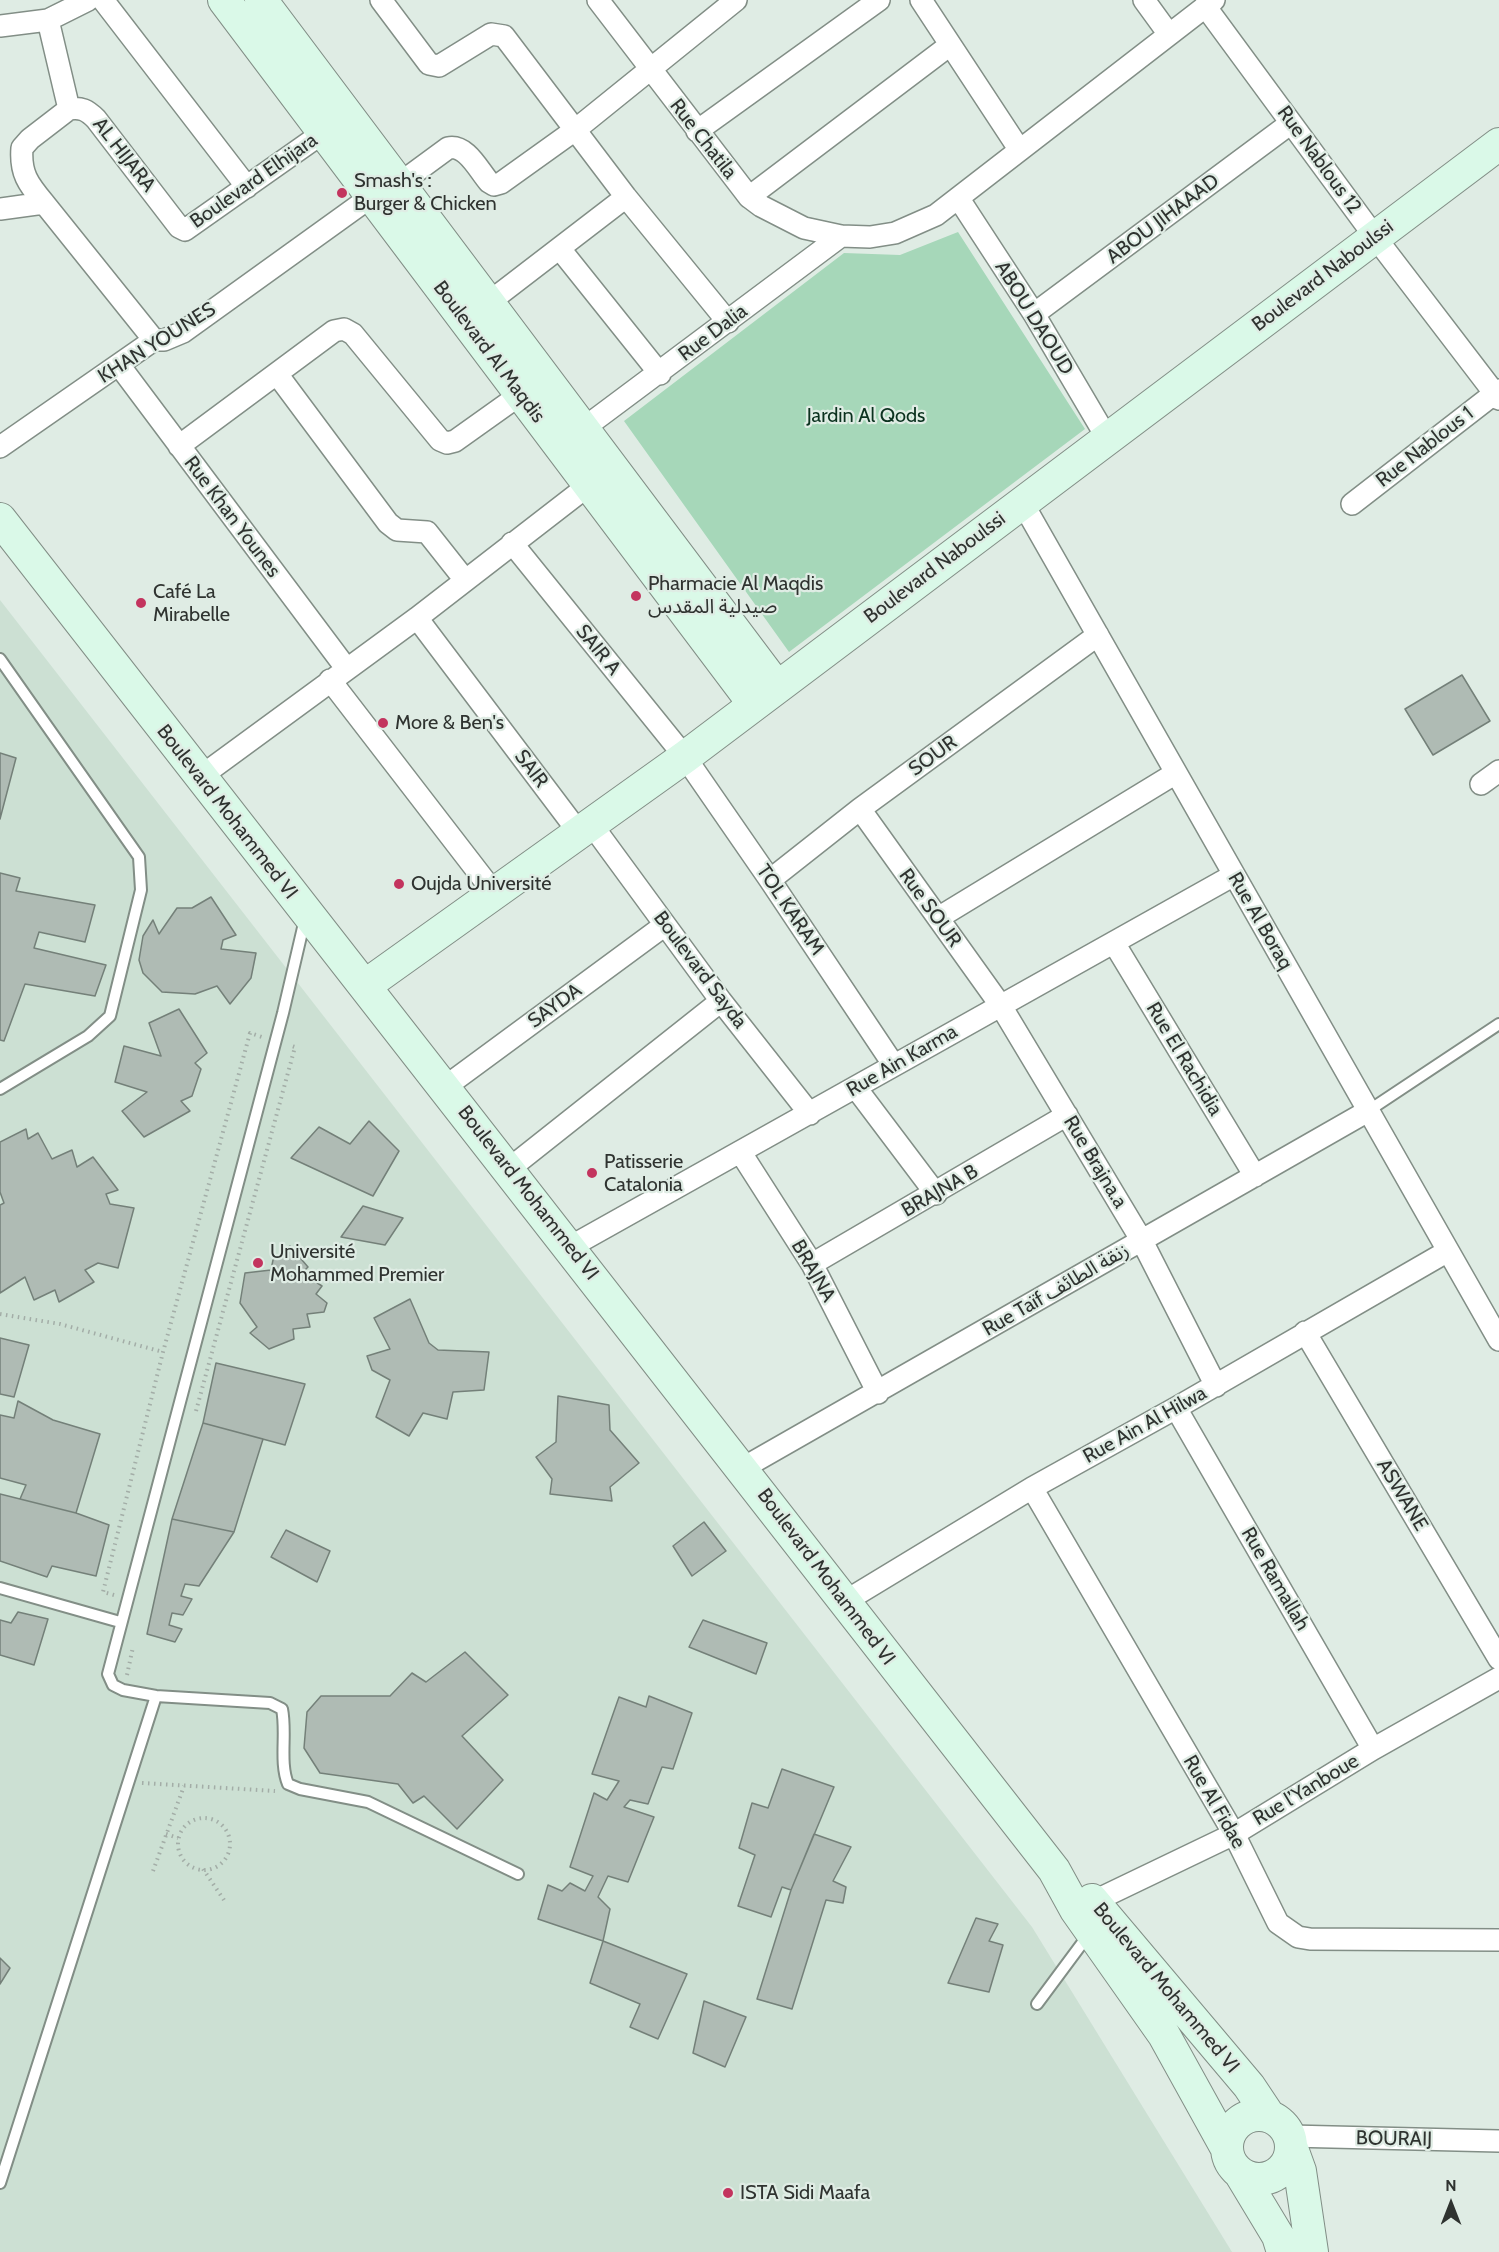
<!DOCTYPE html>
<html>
<head>
<meta charset="utf-8">
<style>
	body { margin:0 }
	#map { position:relative; width:1499px; height:2252px; overflow:hidden; background:#dfece4; font-family:Cabin,sans-serif }
	canvas { display:block }
	.north { position:absolute; left:1421px; top:2174px; width:60px; height:60px; -webkit-text-stroke:4px #dfece4; paint-order:stroke; rotate:0deg; font-size:16px; font-weight:700; line-height:24px; text-align:center; color:#2f3330 }
	.north::after { content:''; display:block; margin:auto; width:21px; height:27px; background:#2f3330; clip-path:polygon(50% 0,100% 100%,50% 72%,0 100%) }
</style>
</head>
<body>
<div id="map">
<canvas width="1499" height="2252"></canvas>
<div class="north">N</div>
</div>
<script>
const g = document.querySelector('canvas').getContext('2d');
g.lineJoin = 'round';
function paint(path, color) {
  g.fillStyle = color;
  g.fill(path, 'evenodd');
}
function trace(path, color, width, dash) {
  g.strokeStyle = color;
  g.lineWidth = width;
  g.lineCap = dash ? 'butt' : 'round';
  g.setLineDash(dash || []);
  g.stroke(path);
}
function write(font, color, halo, rows, align = 'center') {
  g.font = font + ' Cabin,"Noto Sans Arabic",sans-serif';
  g.lineWidth = 4.5;
  g.setLineDash([]);
  g.textBaseline = 'middle';
  g.strokeStyle = halo;
  g.fillStyle = color;
  for (const [text, x, y, turn = 0] of rows) {
    g.save();
    g.translate(x, y);
    g.rotate((+turn || 0) * Math.PI / 180);
    g.textAlign = isNaN(turn) ? turn : align;
    if (halo) g.strokeText(text, 0, 0);
    g.fillText(text, 0, 0);
    g.restore();
  }
}
const built = new Path2D(`
	M0,600L1032,1927L1232,2252H0Z`);
const green = new Path2D(`
	M958,232L1085,429L789,652L624,421L844,253L900,255Z`);
const building = new Path2D(`
	M1462,675L1490,721L1433,755L1405,709Z
	M0,753L16,758L0,819Z
	M0,873L20,878L16,891L95,905L85,942L39,932L34,948L106,965L95,996L25,984L4,1041L0,1040Z
	M211,897L236,935L223,940L221,949L256,953L251,978L230,1004L217,986L195,994L162,992L143,973L139,960L143,936L153,920L159,934L177,908H192Z
	M179,1009L207,1053L195,1063L201,1069L192,1096L181,1101L190,1111L144,1137L122,1111L147,1092L115,1082L124,1046L161,1056L149,1023Z
	M369,1121L399,1151L373,1196L291,1158L319,1127L350,1144Z
	M26,1129L28,1139L38,1133L52,1159L72,1150L77,1167L93,1157L118,1190L106,1194L110,1204L134,1208L118,1268L98,1263L85,1270L94,1282L59,1302L55,1290L34,1300L25,1277L0,1293V1205L4,1203L0,1192V1142Z
	M363,1206L403,1218L385,1245L341,1237Z
	M290,1246L308,1267L302,1273L322,1286L316,1294L327,1303L324,1312L307,1314L310,1327L293,1329L294,1339L269,1349L250,1333L257,1327L240,1303L245,1273L271,1270L273,1260Z
	M410,1299L429,1343L438,1350L489,1352L484,1390L453,1392L447,1419L423,1413L409,1436L376,1417L390,1380L372,1370L367,1356L390,1349L374,1318Z
	M0,1338L29,1345L14,1397L0,1394Z
	M216,1363L305,1384L285,1445L203,1423Z
	M558,1396L609,1405L610,1430L639,1463L610,1487L612,1501L550,1494L552,1479L536,1457L556,1442Z
	M18,1401L53,1420L100,1434L76,1513L20,1499L26,1485L0,1478V1415L14,1418Z
	M203,1423L263,1439L234,1532L172,1519Z
	M0,1494L76,1513L109,1525L96,1576L52,1566L47,1577L0,1561Z
	M172,1519L234,1532L199,1586L185,1584L181,1596L192,1599L183,1615L172,1613L169,1625L182,1629L175,1642L147,1634Z
	M704,1522L726,1551L692,1576L673,1546Z
	M286,1530L330,1551L317,1582L271,1557Z
	M18,1612L48,1619L34,1665L0,1655V1620L11,1623Z
	M703,1620L767,1643L756,1674L689,1647Z
	M465,1652L508,1695L462,1736L503,1780L457,1829L424,1796L413,1803L398,1784L320,1773L304,1748L307,1712L321,1696H390L412,1673L426,1682Z
	M649,1696L692,1713L673,1769L662,1767L648,1804L630,1800L624,1807L654,1817L628,1882L608,1876L598,1897L610,1909L603,1941L538,1919L548,1885L562,1891L570,1883L585,1891L593,1876L570,1867L594,1793L607,1800L619,1781L592,1774L619,1697L646,1707Z
	M782,1769L834,1787L791,1890L782,1887L771,1917L738,1906L755,1855L739,1848L752,1803L768,1808Z
	M814,1834L851,1847L833,1881L846,1887L843,1903L826,1900L792,2009L757,1999L791,1890Z
	M976,1918L998,1924L989,1941L1003,1945L989,1992L948,1983Z
	M603,1941L687,1974L658,2039L630,2027L640,2004L590,1983Z
	M0,1958L10,1968L0,1984Z
	M704,2001L746,2017L725,2067L693,2053Z`);
const path = new Path2D(`
	M0,1314L60,1324L163,1352
	M196,1411L295,1047L289,1045
	M114,1595L103,1592L163,1352L250,1033L262,1037
	M127,1675L133,1647
	M142,1783L275,1791
	M178 1844a26 26 0 1 1 52 0a26 26 0 1 1-52 0Z
	M166,1834L178,1838
	M203,1869L224,1900
	M153,1871L184,1786`);
const lane = new Path2D(`
	M0,659L139,857L141,890L110,1016L88,1036L0,1089
	M305,919L283,1013L108,1674L113,1685L123,1690L156,1696L270,1703L282,1709C287,1733 279,1762 288,1784L300,1789L368,1802L518,1874
	M1368,1111L1499,1024
	M0,1588L120,1622
	M1037,2004L1089,1934
	M0,2183L156,1696`);
const street = new Path2D(`
	M103,0L247,187
	M381,0L429,64L439,66L491,34L504,36L626,197L728,322
	M598,0L749,197L761,206L804,228L841,236L870,237L895,233L936,215L1214,0
	M921,0L1019,149
	M1144,0L1168,33
	M1205,6L1375,237L1499,399
	M48,20L69,109C81,107 87,110 96,119L179,227L185,230L324,132
	M0,26L48,20L88,0
	M697,131L879,0
	M399,184L448,148C466,144 478,169 489,182L494,185L501,183L575,130L736,0
	M749,197L950,45
	M959,199L1034,314L1107,438
	M44,203C28,184 20,173 22,148L30,139L69,109
	M0,209L44,203L154,340
	M560,249L660,374
	M488,303L626,197
	M1034,314L1291,123
	M119,365L346,668
	M277,374L388,523L397,530L427,532L465,580
	M584,428L841,236
	M179,446L334,331L344,329L353,334L440,440L447,443L455,441L521,394
	M0,447L154,340H164L183,332L372,196
	M1022,502L1499,1340
	M1352,504L1499,390
	M512,543L685,757L770,880L893,1064
	M417,618L580,834
	M330,680L495,894
	M200,777L417,618L598,478
	M1481,784L1499,771
	M860,809L1001,1006L1142,1241L1216,1386
	M592,825L721,1001L810,1114
	M770,880L860,809L1098,635
	M938,918L1176,773
	M1114,943L1255,1176
	M445,1087L665,925
	M856,1088L936,1194
	M741,1153L812,1264L878,1393
	M509,1169L721,1001
	M570,1247L1234,875
	M812,1264L1067,1115
	M1305,1332L1499,1659
	M1176,1408L1373,1749
	M743,1468L1368,1111
	M1032,1488L1234,1834L1278,1923L1298,1937L1310,1939L1499,1940
	M844,1602L1032,1488L1176,1408L1448,1251
	M1082,1907L1234,1834L1373,1749L1499,1678
	M1290,2136L1499,2141`);
const secondary = new Path2D(`
	M224,0L754,704
	M261,0L777,687
	M0,519L1054,1870L1076,1910L1164,2035L1226,2147
	M366,985L685,757L1499,144
	M1092,1900L1249,2086L1269,2116
	M1227 2147a32 32 0 1 1 64 0a32 32 0 1 1-64 0Z
	M1291,2146L1300,2171L1312,2252
	M1240,2173L1278,2236L1283,2252`);
const markers = [
	[342,193,6,"#c3345e"],
	[636,596,6,"#c3345e"],
	[141,603,6,"#c3345e"],
	[383,723,6,"#c3345e"],
	[399,884,6,"#c3345e"],
	[592,1173,6,"#c3345e"],
	[258,1263,6,"#c3345e"],
	[728,2193,6,"#c3345e"]
];
const streetNames = [
	["Rue Chatila",703,139,52],
	["AL HIJARA",124,155,52],
	["Rue Nablous 12",1319,160,54],
	["Boulevard Elhijara",254,181,-35],
	["ABOU JIHAAAD",1163,219,-37],
	["Boulevard Naboulssi",1323,276,-37],
	["ABOU DAOUD",1034,318,58],
	["Rue Dalia",713,333,-37],
	["KHAN YOUNES",157,343,-32],
	["Boulevard Al Maqdis",489,352,53],
	["Rue Nablous 1",1425,447,-38],
	["Rue Khan Younes",232,517,53],
	["Boulevard Naboulssi",935,568,-37],
	["SAIR A",598,650,51],
	["SOUR",933,756,-36],
	["SAIR",531,769,53],
	["Boulevard Mohammed VI",227,812,52],
	["Rue SOUR",930,908,54],
	["TOL KARAM",790,910,56],
	["Rue Al Boraq",1260,921,60],
	["Boulevard Sayda",700,970,53],
	["SAYDA",555,1006,-36],
	["Rue El Rachidia",1184,1059,59],
	["Rue Ain Karma",902,1061,-30],
	["Rue Brajna.a",1095,1162,59],
	["BRAJNA B",940,1191,-30],
	["Boulevard Mohammed VI",528,1193,52],
	["BRAJNA",813,1271,60],
	["Rue Taïf زنقة الطائف",1056,1290,-30],
	["Rue Ain Al Hilwa",1145,1425,-29],
	["ASWANE",1402,1495,59],
	["Boulevard Mohammed VI",826,1577,53],
	["Rue Ramallah",1275,1579,60],
	["Rue l’Yanboue",1306,1790,-31],
	["Rue Al Fidae",1214,1802,60],
	["Boulevard Mohammed VI",1166,1988,50],
	["BOURAIJ",1394,2139,1]
];
const poiNames = [
	["Smash's :",354,181],
	["Burger & Chicken",354,204],
	["Pharmacie Al Maqdis",648,584],
	["صيدلية المقدس",648,607],
	["Café La",153,592],
	["Mirabelle",153,615],
	["More & Ben's",395,723],
	["Oujda Université",411,884],
	["Patisserie",604,1162],
	["Catalonia",604,1185],
	["Université",270,1252],
	["Mohammed Premier",270,1275],
	["ISTA Sidi Maafa",740,2193]
];
const parkNames = [
	["Jardin Al Qods",866,416]
];
paint(built, '#cce0d3');
paint(green, '#a6d7b9');
paint(building, '#afbbb4');
trace(building, '#748079', 1.5);
trace(lane, '#828e86', 14);
trace(street, '#828e86', 24);
trace(secondary, '#828e86', 34);
trace(path, '#a3ada7', 4, [1.5, 4.5]);
trace(lane, '#fff', 10);
trace(street, '#fff', 21);
trace(secondary, '#daf9e8', 32);
for (const [x, y, r, color] of markers) {
  const dot = new Path2D();
  dot.arc(x, y, r, 0, 2 * Math.PI);
  g.fillStyle = color;
  g.fill(dot);
  trace(dot, '#dfece4', 2);
}
write('20px', '#2f3330', '#dfece4', streetNames);
write('20px', '#2f3330', '#dfece4', poiNames, 'left');
write('20px', '#0b321f', '#dfece4', parkNames);
</script>
</body>
</html>
